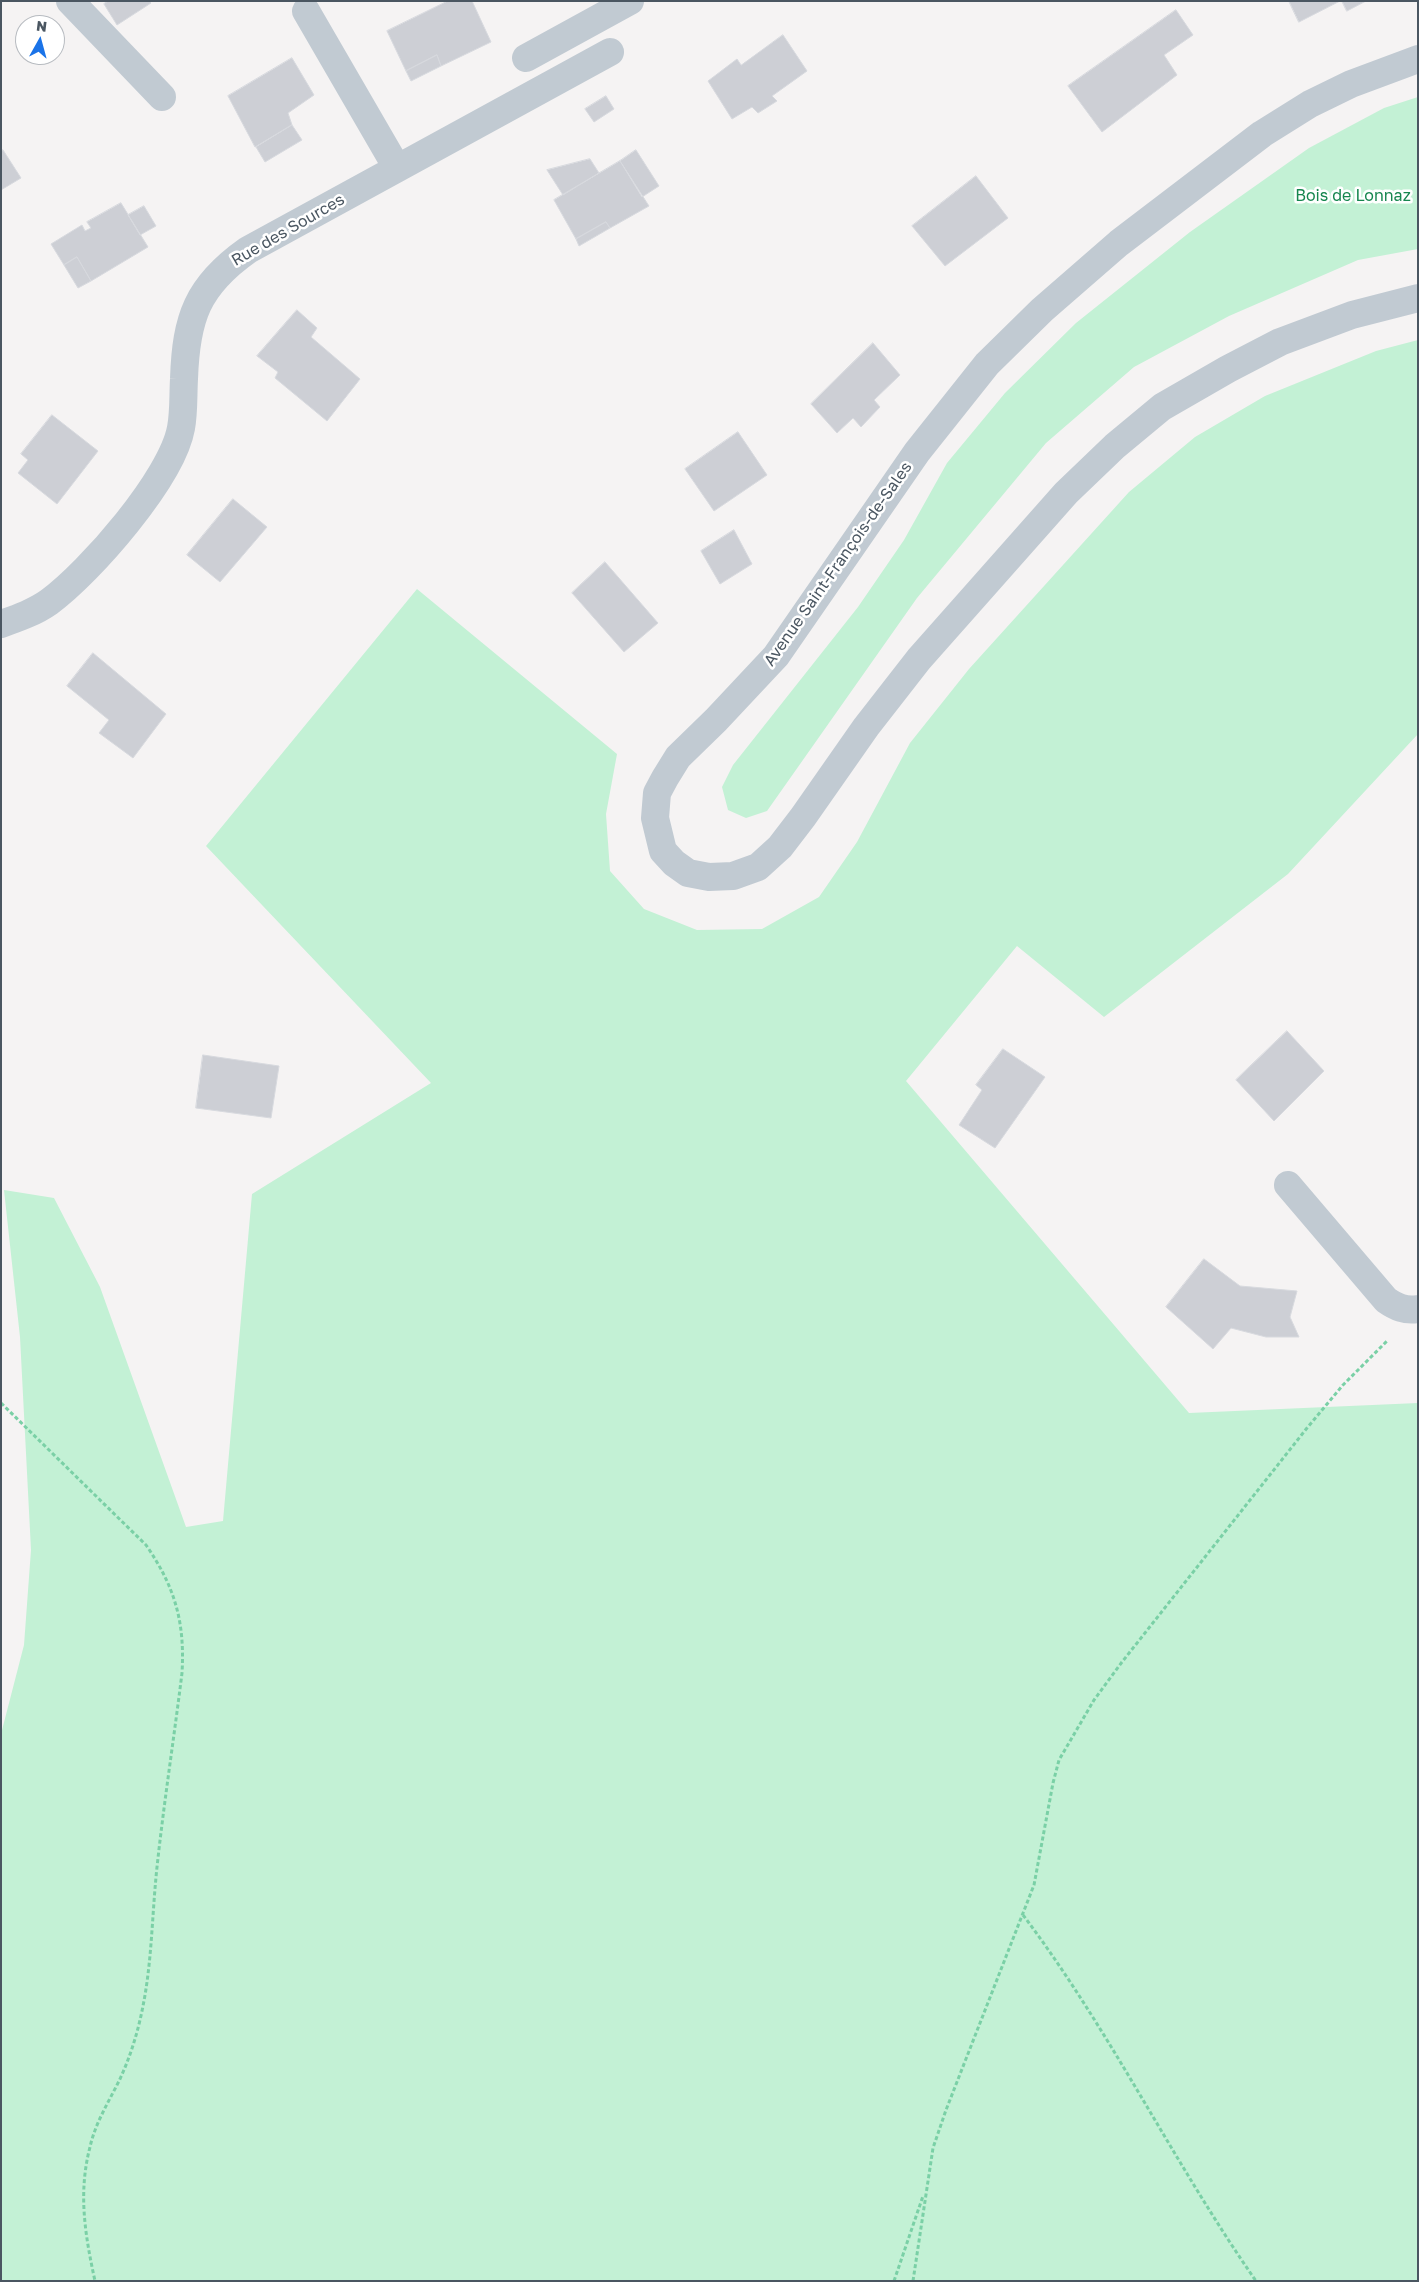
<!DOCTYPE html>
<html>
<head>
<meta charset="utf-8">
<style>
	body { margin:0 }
	#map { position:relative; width:1419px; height:2282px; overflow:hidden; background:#f5f3f3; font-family:"Golos Text",sans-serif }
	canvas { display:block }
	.frame { position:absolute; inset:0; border:2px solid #4a5661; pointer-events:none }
	.north { position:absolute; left:15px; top:15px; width:50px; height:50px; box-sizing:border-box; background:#fff; border:1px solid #b7bbc0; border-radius:50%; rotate:7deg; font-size:14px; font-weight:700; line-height:20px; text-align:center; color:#4a5661 }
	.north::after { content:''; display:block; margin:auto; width:18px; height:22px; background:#1a73e8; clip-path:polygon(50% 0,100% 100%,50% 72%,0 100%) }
</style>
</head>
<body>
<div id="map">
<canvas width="1419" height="2282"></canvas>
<div class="frame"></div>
<div class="north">N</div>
</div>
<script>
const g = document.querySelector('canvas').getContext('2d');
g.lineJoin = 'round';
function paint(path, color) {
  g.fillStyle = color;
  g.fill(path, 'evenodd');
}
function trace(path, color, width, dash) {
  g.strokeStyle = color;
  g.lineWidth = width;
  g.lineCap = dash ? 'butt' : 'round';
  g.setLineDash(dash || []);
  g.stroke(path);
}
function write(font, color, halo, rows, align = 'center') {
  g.font = font + ' "Golos Text",sans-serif';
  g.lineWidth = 5;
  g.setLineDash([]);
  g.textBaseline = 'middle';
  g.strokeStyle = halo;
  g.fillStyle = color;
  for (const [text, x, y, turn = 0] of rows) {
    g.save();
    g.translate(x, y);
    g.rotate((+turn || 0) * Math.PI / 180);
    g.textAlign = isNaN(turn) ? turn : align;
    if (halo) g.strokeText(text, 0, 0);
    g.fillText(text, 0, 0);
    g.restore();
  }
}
const green = new Path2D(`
	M1418,97V249L1358,260L1229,316L1134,367L1046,443L917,598L767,811L746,818L728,810L722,787L733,765L858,607L904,540L947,463L1005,393L1076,323L1190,232L1309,148L1384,108Z
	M1418,340V734L1288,874L1104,1017L1017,946L906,1081L1189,1413L1418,1403V2281H1V1734L24,1645L31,1550L20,1337L4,1190L54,1198L100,1287L186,1527L223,1521L252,1194L431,1083L206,846L417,589L617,754L606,814L610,871L644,909L697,930L762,929L819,897L857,842L910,743L969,669L1129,492L1195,437L1265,396L1376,351Z`);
const building = new Path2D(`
	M108,1H149L151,3L117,25L104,4Z
	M448,1H472L491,42L441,66L437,55L406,71L387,31Z
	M1289,1H1340L1299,22Z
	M1342,1H1366L1347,11Z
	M1176,10L1193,35L1164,55L1177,75L1102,132L1068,86Z
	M783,35L807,71L772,96L777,101L758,113L752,107L732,119L708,81L737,59L741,65Z
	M437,55L441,66L411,81L406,71Z
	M292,58L314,95L288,113L292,125L255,147L228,96Z
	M606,96L614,109L594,122L585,109Z
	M292,125L302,140L265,162L256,147Z
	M3,150L21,178L1,190V151Z
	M636,150L659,186L642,197L620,161Z
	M590,159L599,173L563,195L547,170Z
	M620,161L649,206L610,228L606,222L576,239L554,200Z
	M976,176L1008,218L945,266L912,226Z
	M121,203L148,247L91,281L77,257L64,265L51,244L82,225L85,231L91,228L87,222Z
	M144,206L156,226L140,235L128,215Z
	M606,222L610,228L579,246L576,239Z
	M77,257L91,281L78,288L64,265Z
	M297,310L317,328L311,337L360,379L327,421L275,378L278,372L257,356Z
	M873,343L900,375L874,400L880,407L861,427L853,418L837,433L811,404Z
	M52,415L98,451L57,504L18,473L28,460L21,454Z
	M738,432L767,475L714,511L685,469Z
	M233,499L267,527L220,582L187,555Z
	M734,530L752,564L720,584L701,551Z
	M605,562L658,623L624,652L572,593Z
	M93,653L166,714L133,758L99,733L109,720L67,686Z
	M1287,1031L1324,1071L1274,1121L1236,1080Z
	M1003,1049L1045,1077L995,1148L959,1125L982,1090L976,1085Z
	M203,1055L279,1066L271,1118L196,1108Z
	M1204,1259L1240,1286L1297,1291L1290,1317L1299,1337H1266L1231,1328L1213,1349L1166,1307Z`);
const path = new Path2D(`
	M1,1403L146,1545C175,1587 185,1622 182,1673C174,1738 164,1802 157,1867C152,1914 152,1961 143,2006C138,2032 130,2058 119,2081C108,2103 95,2124 90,2147C78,2193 85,2235 95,2281
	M1023,1915C1110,2030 1173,2162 1256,2281
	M894,2281L923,2196
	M913,2281L933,2148L946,2110L1034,1885L1053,1783L1059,1760L1094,1700L1122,1662L1307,1428L1343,1385L1387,1341`);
const minor = new Path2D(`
	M70,1L162,97
	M306,11L397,168
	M526,58L630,1
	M1418,59L1351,84L1310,104L1262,134L1119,243L1042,310L987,364L917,452L776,656L716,720L678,757L665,778L657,793L655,818L663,851L674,863L688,873L709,877L733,876L758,867L780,847L803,817L866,727L919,659L1066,493L1115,446L1162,407L1228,369L1280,342L1352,315L1418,298
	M1,624C18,618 35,612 49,602C90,572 172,478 181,428C184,412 183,396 184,379C186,318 197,286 248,250L610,52
	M1288,1185L1386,1300C1396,1307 1405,1311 1418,1309`);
const parkNames = [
	["Bois de Lonnaz",1353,196]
];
const streetNames = [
	["Rue des Sources",288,230,-30],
	["Avenue Saint-François-de-Sales",838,564,-55]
];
paint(green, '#c3f1d5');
paint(building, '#cdcfd5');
trace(building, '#d7d9de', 1);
trace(path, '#7ad0a6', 3, [4, 2.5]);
trace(minor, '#c1cad2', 28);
write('16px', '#17864f', '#fff', parkNames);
write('16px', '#4a5661', '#fff', streetNames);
</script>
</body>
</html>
